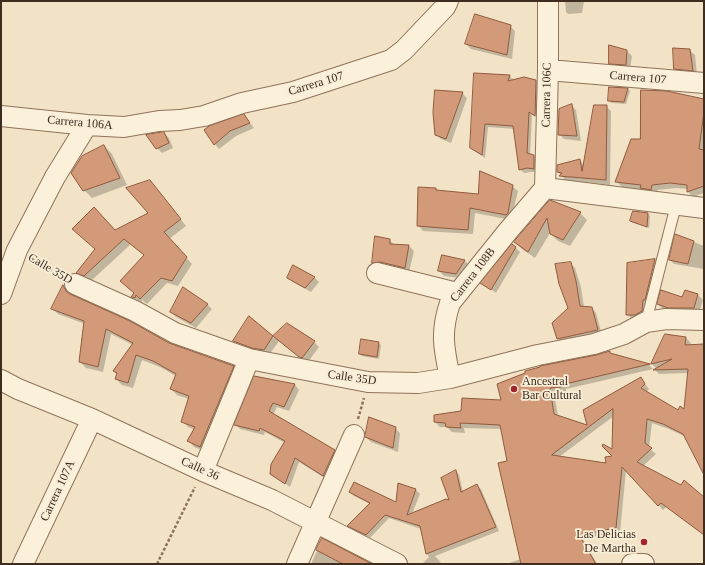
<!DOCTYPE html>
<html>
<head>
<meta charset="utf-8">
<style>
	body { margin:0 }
	#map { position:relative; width:705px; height:565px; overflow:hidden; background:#f2e3c6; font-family:Georgia,serif }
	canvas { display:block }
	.frame { position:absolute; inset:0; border:2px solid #3e2c1f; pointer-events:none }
</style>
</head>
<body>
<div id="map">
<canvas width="705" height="565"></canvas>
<div class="frame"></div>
</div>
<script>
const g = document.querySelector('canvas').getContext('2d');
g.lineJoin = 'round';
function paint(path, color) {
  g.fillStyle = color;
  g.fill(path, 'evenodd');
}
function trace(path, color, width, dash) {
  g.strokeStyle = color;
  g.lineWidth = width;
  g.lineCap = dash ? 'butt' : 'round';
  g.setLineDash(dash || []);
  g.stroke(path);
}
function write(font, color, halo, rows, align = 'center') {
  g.font = font + ' Georgia,serif';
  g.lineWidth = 3.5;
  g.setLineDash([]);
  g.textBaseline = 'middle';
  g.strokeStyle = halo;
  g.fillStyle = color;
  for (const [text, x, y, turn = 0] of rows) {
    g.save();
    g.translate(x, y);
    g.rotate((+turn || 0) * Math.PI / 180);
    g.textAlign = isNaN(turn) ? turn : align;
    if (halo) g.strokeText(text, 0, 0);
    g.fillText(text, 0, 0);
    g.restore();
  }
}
const shadow = new Path2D(`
	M565,1H584L582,13L568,14L566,12Z
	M510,26L515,31L512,59L471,49L466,44Z
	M610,46L627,51L632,56L630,69L615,68L610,63Z
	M689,50L695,55L697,75L680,74L675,69Z
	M509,76L513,79L512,81H536L539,85V118L532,114L530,155L534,156L537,159V172H531L524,173L520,169L515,129L488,127L485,158L471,148Z
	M628,89L630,91L626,104L612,103L609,101Z
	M462,93L467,98L451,143L441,139L436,134Z
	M704,100V193L693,197L688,192V189L676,188L657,190V195L647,193L643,190L622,187L616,181L641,140Z
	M571,105L576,110L581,141L564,139L559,134Z
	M606,106L611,111L610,185L565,180L558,172L580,161L584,165Z
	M244,115L254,128L236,136L219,149L215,144Z
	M164,133L169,138L173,148L162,153L157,148Z
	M104,146L112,154L127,185L92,198L84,190Z
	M512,186L518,191L511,220L475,213L473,234L423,231L418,225L436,189L439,191L479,195Z
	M156,188L186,226L169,239L192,264L178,286L167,283L147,304L142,300L141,304L133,297L135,294L145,256L131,244L91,281L83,279L78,273L115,231L149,214Z
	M550,201L580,213L587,220L570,246L558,241L550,233L535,258L522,249L515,242Z
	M648,214L650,216L649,228L634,223L631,221Z
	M676,235L704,246V269L674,264L670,260Z
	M389,240L395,245L409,246L414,251L409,272L378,267L373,263Z
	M513,245L520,252L496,293L482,283Z
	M443,256L465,261L470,266L461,278L444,276L439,271Z
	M655,260L660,265L647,316L632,319L627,314L628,264Z
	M570,263L575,268L581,287L584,307L592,308L596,313L602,335L563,344L558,339L553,323L569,308Z
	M288,277H314L319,282L311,292L293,282Z
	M63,287L70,295L169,344L233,367L239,372L206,452L194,447L189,441L195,430L188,427L182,421L189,399L177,395L171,389L176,376L160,367L142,360L133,388L122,385L116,379L117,375L114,371L133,345L111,334L103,372L86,368L80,362L85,324L58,314L52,308Z
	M685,291L698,295L703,300L699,313L674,312L663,309L658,304L683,298Z
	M207,304L212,309L196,328L176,317L171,312Z
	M249,318L273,338L287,324L314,342L319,347L308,362H305L279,341L269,355L239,346L235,341Z
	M686,338L691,343L690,345H704V471L686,437L669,429L652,423L649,448L656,454L643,466L704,498V535L666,507L663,510L626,470L620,533L583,539L597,564H506L521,559L508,461L502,429L464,428L465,433L452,432L447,427H440L435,422L462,412L502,401L597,356L610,352L613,355L649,365L653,369L566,389V392H554L558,416L588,427L641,378L649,389L646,392L679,412L685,411L688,373L659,374L655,370L657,369L652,364ZM614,416L613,450L614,457L607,464L559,457Z
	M378,343L381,345L379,359L362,356L360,354Z
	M255,378L295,385L299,390L289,411L277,407L273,415L334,451L339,456L328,480L299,462L290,487L272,474L285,443L265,432L264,435L240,429L236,425Z
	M395,428L400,433L398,452L371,442L366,437Z
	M456,471L459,475L463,492L477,485L481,489L499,531L435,556L442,564H422L429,557L427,554L421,529L389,518L370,538L352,529L349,526L370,504L354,496L350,492L397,503L416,490L420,494L412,514L451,502Z
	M322,540L370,564H311Z`);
const building = new Path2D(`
	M475,14L511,25L507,55L465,44Z
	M609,45L627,50L626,65L609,64Z
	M673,48L690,49L693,71L674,69Z
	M474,73L510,75L508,81L524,77L536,80L535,116L529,112L527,153L534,155V169L527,168L519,170L513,126L485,124L482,155L470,148Z
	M609,87L628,88L624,102L608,101Z
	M435,90L463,92L446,139L435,135L433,113Z
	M641,90L667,91L704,99V112L699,149L704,150V186L687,192V185L670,183L652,185L651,190L640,188L641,185L615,182L631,139H640Z
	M572,104L577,136L558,135L559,109Z
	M594,105H607L606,180L559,176L562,173L557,172V165L580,159L582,171Z
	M244,114L250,123L230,131L214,145L204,130L209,126Z
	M164,132L169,143L156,149L146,135Z
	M104,145L120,178L83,191L71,173L82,156Z
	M480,171L513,185L508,213L506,215L470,208L468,230L417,226L418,187L436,188V190L478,194Z
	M150,180L181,219L164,232L187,257L172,281L161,278L140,299L136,295L135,298L131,297L134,293L120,281L144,255L124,239L84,276L76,273L95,249L72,229L94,207L115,230L148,213L126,188Z
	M550,200L581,212L563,240L550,234L547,218L528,252L514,242Z
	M633,211L648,213L647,227L630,221Z
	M675,234L694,241L688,264L669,260Z
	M375,236L390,239V244L409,245L405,268L380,262L372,263Z
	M512,244L516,247L491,290L480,283Z
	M442,255L465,260L456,274L438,271Z
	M655,259L645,300H643L642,311L635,315H626L627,263Z
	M571,262L576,281L580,306L592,307L598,330L557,339L552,323L568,308L559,284L555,264Z
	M293,265L315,277L305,288L287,278Z
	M63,285L66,291L70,294L130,321L169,343L234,366L200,447L187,441L195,427L181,422L189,396L170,389L176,374L153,361L136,355L128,383L115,379L117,373L113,371L133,343L106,329L98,367L79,362L84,321L51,309Z
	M183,287L208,304L191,323L170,312Z
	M661,290L682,297L685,290L698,294L694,308H668L657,304Z
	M249,316L273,336L264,350L252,348L233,341Z
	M287,323L315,341L302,358L299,357L273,336Z
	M665,334L686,337L685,345L704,344V475L683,434L663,424L647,419L645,443L652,448L637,462L681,485L684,480L704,497V535L661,503L658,506L622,467L616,528L579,535L596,564H521L498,463L507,461L500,425L460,423L461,428L446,427L445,423L434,422V415L461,411L462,398L501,400L497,384L525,373V371L540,367V366L596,355L610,351V353L650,364L561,385V387L550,388L554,414L587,425L583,410L641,377L645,384L641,388L678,410L680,406L684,409L688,369L653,370L672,359L651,364ZM613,409L612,449L603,444L602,446L612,456L605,457L606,463L552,455Z
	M361,339L379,342L377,357L359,354Z
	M254,376L295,384L284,407L273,403L269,411L335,450L323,476L295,458L285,484L270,474L271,464L285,441L260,428L259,431L234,425Z
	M369,417L396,427L393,448L365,437Z
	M456,470L461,492L477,484L496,527L426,554L420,526L385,515L366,535L347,526L370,503L349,492L354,482L396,502L398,483L416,489L407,515L446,499L449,500L441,478Z
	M322,538L372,564H343L316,550Z`);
const path = new Path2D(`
	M32,259L60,276
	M358,419L364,398
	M157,564L195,487`);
const lane = new Path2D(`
	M646,322L676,205`);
const street = new Path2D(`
	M548,70L704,83
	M1,116L87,125L124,127L159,121L180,120L204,116L242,103L293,92L391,60L404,50L445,7L448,1
	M545,188L548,70V1
	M545,188L704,208
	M377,273L457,293
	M75,284L135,311L175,333L249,359L368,382L418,383L450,378L538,355L594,344L624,334L646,322L666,319L704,320
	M1,294L17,250L55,177L87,125
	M450,378C444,349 440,333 450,303L508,231L545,188
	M1,380L18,389L92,419L203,471L272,500L397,564
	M203,471L249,359
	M23,564L92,419
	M297,564L354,435
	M632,564H644`);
const markers = [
	[514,389,4,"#a3252c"],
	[644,542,4,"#a3252c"]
];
const streetNames = [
	["Carrera 107",638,78,5],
	["Carrera 107",316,84,-17],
	["Carrera 106C",547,95,-89],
	["Carrera 106A",80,123,5],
	["Calle 35D",50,269,30],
	["Carrera 108B",473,275,-52],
	["Calle 35D",352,378,8],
	["Calle 36",200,469,24],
	["Carrera 107A",58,491,-65]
];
const poiNames = [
	["Ancestral",522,382],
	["Bar Cultural",522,396],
	["Las Delicias",636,535,"right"],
	["De Martha",636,549,"right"]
];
paint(shadow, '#0003');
paint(building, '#d39a79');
trace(building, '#905a3d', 1);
trace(lane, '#8f735a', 12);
trace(street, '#8f735a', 22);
trace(path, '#8f735a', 2.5, [3, 2]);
trace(lane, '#fbf0da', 10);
trace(street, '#fbf0da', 20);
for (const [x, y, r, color] of markers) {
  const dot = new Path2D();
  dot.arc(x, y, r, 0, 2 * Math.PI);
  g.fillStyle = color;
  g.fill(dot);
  trace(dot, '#f8edd6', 1.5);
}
write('12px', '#3e2c1f', '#f8edd6', streetNames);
write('12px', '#3e2c1f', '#f8edd6', poiNames, 'left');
</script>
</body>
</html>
